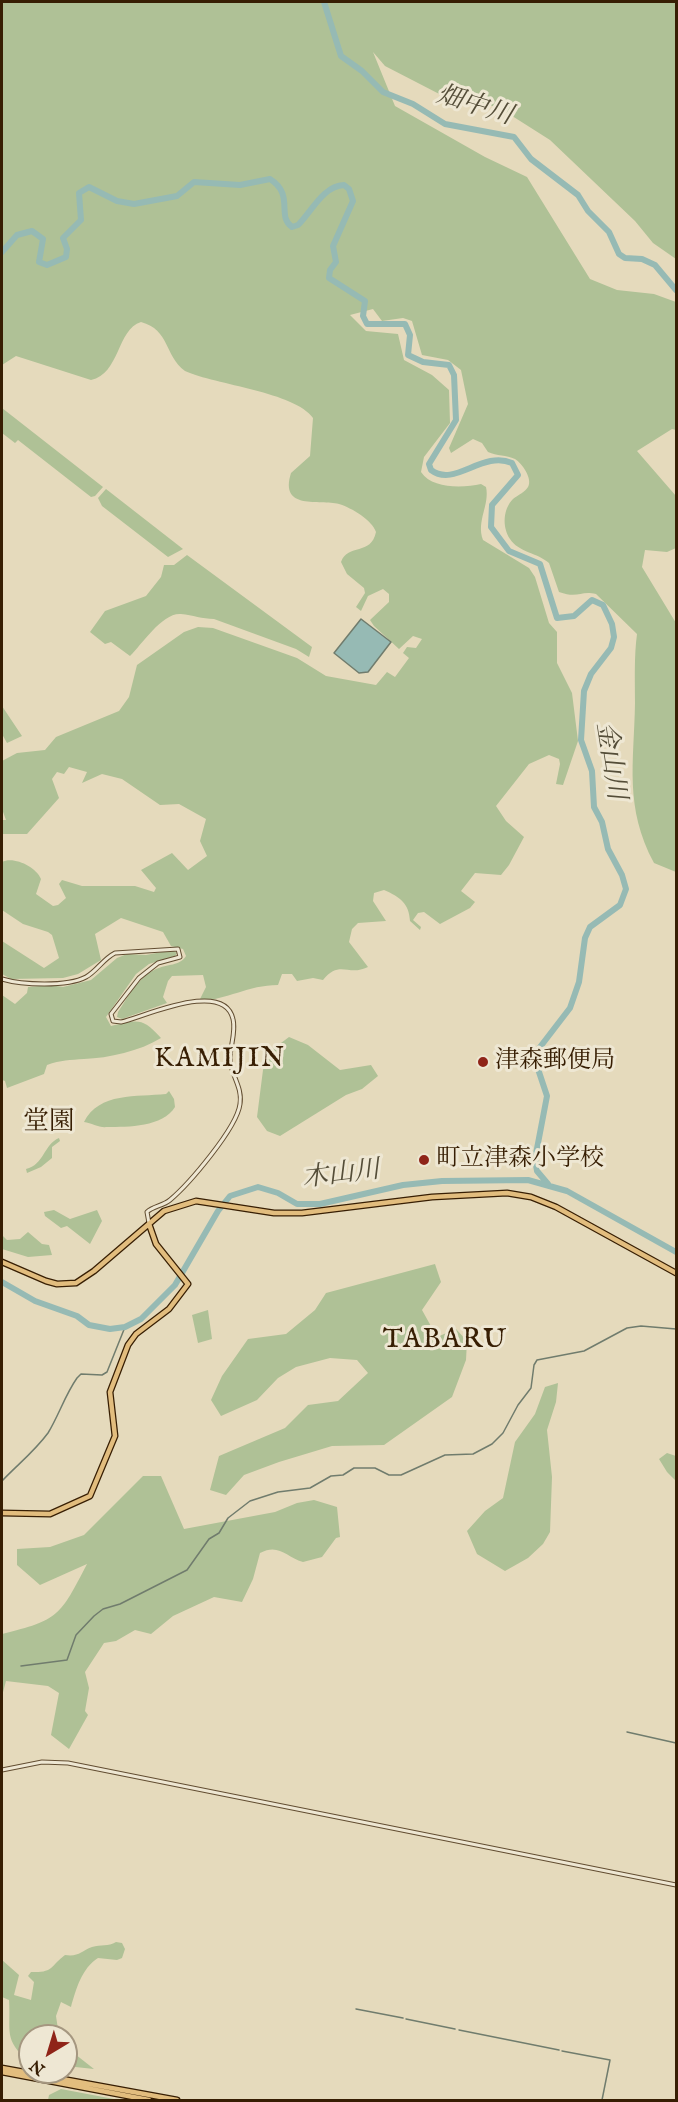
<!DOCTYPE html>
<html>
<head>
<meta charset="utf-8">
<style>
	body { margin:0 }
	#map { position:relative; width:678px; height:2102px; overflow:hidden; background:#e5dabc; font-family:"IM FELL English",serif }
	canvas { display:block }
	.frame { position:absolute; inset:0; border:3px solid #371e03; pointer-events:none }
	.north { position:absolute; left:18px; top:2024px; width:60px; height:60px; box-sizing:border-box; background:#eee7d3; border:2px solid #a59780; border-radius:50%; rotate:218deg; font-size:16px; font-weight:700; line-height:24px; text-align:center; color:#371e03 }
	.north::after { content:''; display:block; margin:auto; width:21px; height:27px; background:#8f2418; clip-path:polygon(50% 0,100% 100%,50% 72%,0 100%) }
</style>
</head>
<body>
<div id="map">
<canvas width="678" height="2102"></canvas>
<div class="frame"></div>
<div class="north">N</div>
</div>
<script>
const g = document.querySelector('canvas').getContext('2d');
g.lineJoin = 'round';
function paint(path, color) {
  g.fillStyle = color;
  g.fill(path, 'evenodd');
}
function trace(path, color, width, dash) {
  g.strokeStyle = color;
  g.lineWidth = width;
  g.lineCap = dash ? 'butt' : 'round';
  g.setLineDash(dash || []);
  g.stroke(path);
}
function write(font, color, halo, rows, align = 'center') {
  g.font = font + ' "IM FELL English","Noto Serif JP",serif';
  g.lineWidth = 6;
  g.setLineDash([]);
  g.textBaseline = 'middle';
  g.strokeStyle = halo;
  g.fillStyle = color;
  for (const [text, x, y, turn = 0] of rows) {
    g.save();
    g.translate(x, y);
    g.rotate((+turn || 0) * Math.PI / 180);
    g.textAlign = isNaN(turn) ? turn : align;
    if (halo) g.strokeText(text, 0, 0);
    g.fillText(text, 0, 0);
    g.restore();
  }
}
const green = new Path2D(`
	M2,2H675L676,259L653,243L635,221L550,140L498,107L447,98L385,66L373,52L395,106L485,157L527,177L590,279L617,290L654,294L676,302V430L672,429L637,451L676,496V548L667,552L645,550L642,567L676,623V872L654,863C624,807 634,763 635,703C635,679 634,657 637,634L596,594C580,590 579,599 559,592L549,563C538,553 518,552 510,539C502,527 503,509 513,499C518,495 525,492 528,487C533,479 522,463 515,459C506,455 497,456 488,452L482,443L473,439L451,453L449,448L468,404L461,370L448,360L422,355L412,321L403,318L382,321L373,309L350,315L366,331L398,334L404,360L432,375L449,390L450,423L424,457L421,472C432,489 463,488 481,484L486,487C490,505 476,521 483,540L529,568L535,577L549,623L557,632V663L572,693L578,741L563,785L556,784L560,764L559,759L549,755L529,764L496,806L506,821L524,837L509,865L501,875L475,873L461,891L475,902L470,908L440,924L424,912L418,913L413,920L421,927L420,930L410,921C409,903 400,897 384,890L374,893L373,901L386,921L358,923L352,929L349,942L368,967C348,977 340,959 323,980L313,978L297,981L292,974H282L278,985C248,985 227,1000 199,1001L206,987L203,975L172,976L168,981L163,997L167,1003L122,1019L117,1017L118,1012C128,997 138,977 156,969C167,964 180,966 186,956L183,949L171,946L163,932L121,918L95,934L101,960L78,974L63,978L11,979L2,974V941L44,968L59,958L52,935L48,932L23,924L2,910V862C14,856 36,867 41,879L36,894L53,906L58,905L66,898L59,884L62,880L82,886H135L154,892L156,888L141,870L172,853L188,870L207,856L200,841L206,819L179,804L160,805L122,779L102,774L82,783L87,772L69,767L64,774L57,772L52,779L59,798L27,834H2V820H6L2,809V761L17,753L45,750L56,737L119,711L129,697L137,665L184,632L198,627L213,628L297,658L326,676L376,685L387,672L395,677L409,658L403,653L407,647L416,648L422,639L413,636L399,649L374,626L370,620L389,602V594L383,589L368,596L361,611L356,607L365,593L364,588L347,574L341,562C348,543 371,556 376,532C372,520 352,508 339,504C320,499 279,511 291,473L310,456L313,418C295,392 216,385 185,371C164,355 170,330 141,322C117,329 120,374 91,380L16,356L2,365Z
	M2,408L103,487L95,496L91,497L18,440L15,443L2,433Z
	M106,489L183,549L168,557L102,506L98,498Z
	M187,555L312,647L309,657L296,649L214,619C202,619 193,615 181,614C163,612 142,644 130,656L111,642L105,644L90,632L105,611L146,596L161,577L164,565H174Z
	M2,706L22,736L7,743L2,734Z
	M172,950L177,953L175,956L149,964L136,974L106,1017L111,1026C138,1020 142,1017 161,1038C140,1051 109,1058 84,1059C70,1060 61,1060 47,1065L44,1074L7,1088L5,1081L2,1080V995L15,1004L27,993L28,987L51,985L63,987L91,980L117,958L127,954L146,955Z
	M289,1037L308,1045L340,1070L371,1065L378,1076L362,1089L346,1095L280,1136L267,1131L257,1117L263,1070L269,1052Z
	M169,1091L174,1099L175,1107C163,1127 128,1127 107,1127C99,1128 92,1123 84,1122C99,1092 137,1097 166,1094Z
	M59,1138L60,1141L52,1147V1158L41,1167L27,1173L26,1169C44,1165 44,1144 59,1138Z
	M54,1210L70,1219L97,1210L102,1221L90,1244L67,1226L61,1228L45,1216L44,1212Z
	M28,1232L42,1244L49,1245L52,1255L28,1257L2,1249V1235L7,1240L20,1239Z
	M435,1264L441,1282L422,1310L437,1337L456,1329L467,1341L466,1360L452,1397L384,1445L332,1446L279,1462L244,1475L226,1495L210,1490L219,1456L285,1428L308,1405L338,1401L368,1373L357,1360L330,1358L296,1367L278,1378L257,1400L221,1416L211,1400L222,1376L248,1339L286,1334L315,1310L326,1293Z
	M208,1310L212,1339L198,1343L192,1315Z
	M558,1383L556,1402L547,1430L552,1477L550,1532L543,1544L528,1558L505,1571L477,1554L467,1531L485,1511L503,1498L515,1442L535,1414L545,1387Z
	M667,1453L676,1456V1481L667,1472L659,1459Z
	M143,1476H161L184,1529L275,1512L297,1503L314,1500L337,1507L340,1537L336,1538L322,1557L303,1562C286,1557 279,1543 260,1553L253,1579L242,1602L214,1597L173,1616L151,1634L135,1630L116,1641L104,1643L85,1672L89,1688L85,1711L88,1715L69,1749L51,1735L59,1693L48,1686L6,1681L2,1696V1634C59,1620 60,1616 87,1564L40,1585L17,1565V1549L50,1547L84,1535Z
	M116,1942L122,1943L125,1949L122,1958L117,1960L98,1958C82,1968 76,1989 71,2007L61,2002L56,2016L59,2036H30V2068L29,2062C3,2039 11,2032 9,2000L2,1997V1960L19,1975L14,1995L31,2000L34,1982L28,1976L31,1972C54,1973 50,1966 65,1955C79,1957 81,1951 92,1947C101,1944 108,1947 116,1942Z
	M66,2047L94,2069L66,2066Z
	M61,2089L119,2100H48L49,2095Z`);
const water = new Path2D(`
	M361,619L391,642L368,672L359,673L334,653Z`);
const stream = new Path2D(`
	M2,1481C17,1465 34,1452 48,1433C59,1415 65,1395 77,1378L81,1374L102,1375L107,1372L125,1327
	M21,1666L67,1660L76,1635L94,1616L103,1609L120,1604L187,1570L209,1539L219,1533L228,1518L250,1501L278,1492L310,1488L331,1476L343,1475L354,1468H375L389,1475H401L445,1455L473,1454L492,1444L503,1433L518,1405L531,1388L534,1365L537,1360L584,1351L627,1328L641,1326L676,1329
	M627,1732L676,1743
	M356,2009L403,2018
	M406,2019L455,2029
	M459,2030L559,2050
	M562,2051L610,2060L602,2100`);
const river = new Path2D(`
	M324,2L341,56L362,71L383,92L413,104L445,124L514,137L531,159L578,195L588,211L609,232L619,254L625,258L642,259L655,265L676,290
	M2,252L17,235L32,231L43,239L39,262L47,265L66,257L67,249L63,238L81,220L79,193L89,187L117,201L134,204L177,196L194,182L240,185L270,179C295,195 276,216 292,227L298,225C312,211 323,186 344,185L349,189L353,201L333,246L336,262L330,270L329,278L365,301L363,316L367,324H405L410,335L408,355L423,362L449,365L454,375L456,420L429,464L431,470C455,488 482,450 512,463L518,475L492,505L491,527L509,551L540,564L557,618L574,616L592,600L603,605L612,624L614,637L611,648L591,674L584,691L581,740L592,771L594,807L602,822L608,849L622,875L626,889L620,905L590,927L585,938L579,982L570,1008L537,1051L536,1063L547,1096L535,1159L537,1171L548,1184
	M2,1282L35,1301L77,1316L89,1325L110,1329L125,1327L141,1319L175,1285L218,1211L230,1196L258,1187L278,1193L297,1204H320L403,1185L442,1181L528,1180L567,1191L676,1252`);
const minor = new Path2D(`
	M2,979C22,985 67,987 86,977C97,971 103,959 115,953L178,949L180,957L158,963L139,978L111,1014L113,1021L121,1022C144,1017 224,979 233,1019C236,1031 231,1044 230,1056C229,1073 243,1086 240,1104C237,1128 189,1184 170,1200C163,1206 153,1206 147,1212L149,1223
	M2,1770L42,1762L68,1763L676,1885`);
const major = new Path2D(`
	M2,1262L46,1281L57,1284L76,1283L94,1271L164,1211L196,1201L274,1213H302L432,1197L507,1193L531,1197L556,1207L676,1273
	M2,1513L50,1514L90,1496L115,1436L110,1392L128,1345L136,1334L169,1309L188,1284L156,1244L149,1224
	M2,2068L177,2100
	M2,2072L149,2100`);
const markers = [
	[483,1062,6,"#8f2418"],
	[424,1160,6,"#8f2418"]
];
const poiNames = [
	["津森郵便局",495,1062],
	["町立津森小学校",436,1160]
];
const waterNames = [
	["畑中川",474,107,17],
	["金山川",609,761,81],
	["木山川",341,1176,-7]
];
const neighbourhoodNames = [
	["堂園",49,1124]
];
const quarterNames = [
	["KAMIJIN",220,1060],
	["TABARU",445,1341]
];
paint(green, '#afc196');
paint(water, '#96bab4');
trace(water, '#707c6d', 1.5);
trace(stream, '#707c6d', 1.5);
trace(river, '#96bab4', 6);
trace(minor, '#624d31', 5);
trace(major, '#371e03', 7);
trace(minor, '#eee7d3', 3);
trace(major, '#e2bd7e', 4.5);
for (const [x, y, r, color] of markers) {
  const dot = new Path2D();
  dot.arc(x, y, r, 0, 2 * Math.PI);
  g.fillStyle = color;
  g.fill(dot);
  trace(dot, '#eee7d3', 2);
}
write('24px', '#371e03', '#eee7d3', poiNames, 'left');
write('italic 26px', '#544d38', '#eee7d3', waterNames);
write('26px', '#371e03', '#eee7d3', neighbourhoodNames);
g.letterSpacing = '1.5px';
write('27px', '#371e03', '#eee7d3', quarterNames);
g.letterSpacing = '0px';
</script>
</body>
</html>
